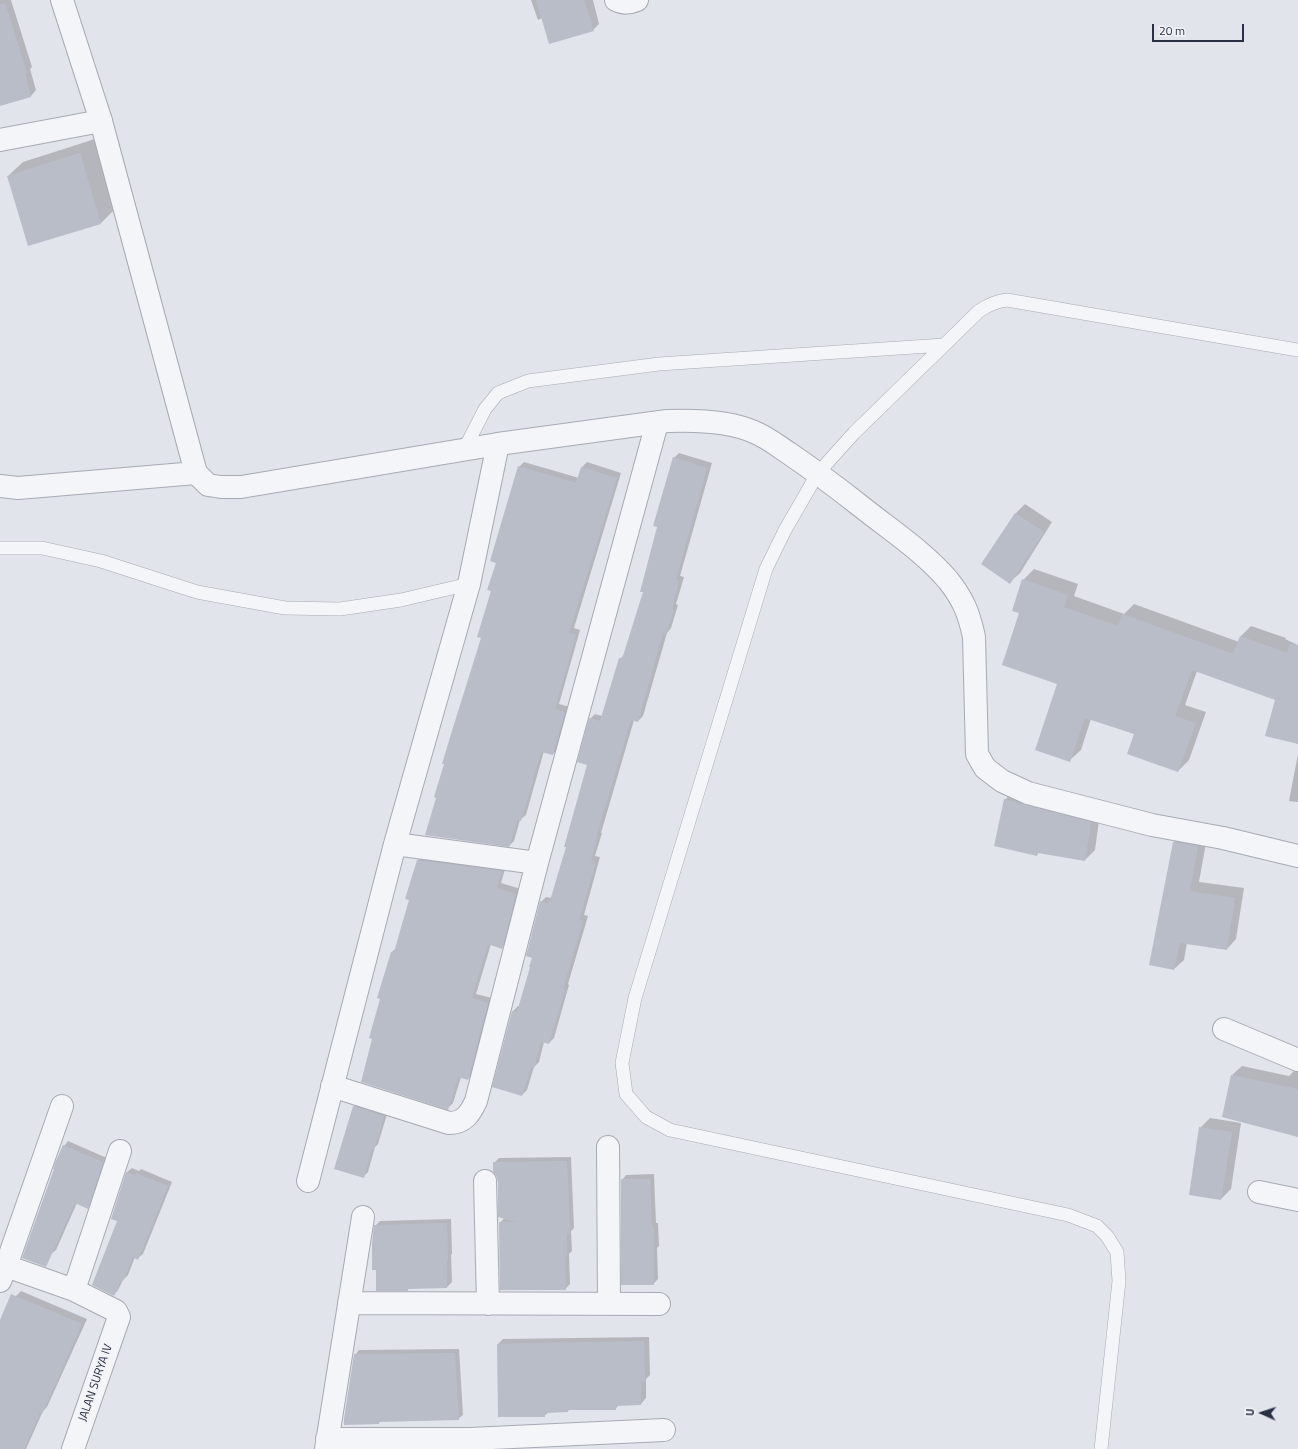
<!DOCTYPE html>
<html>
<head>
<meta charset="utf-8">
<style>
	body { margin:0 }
	#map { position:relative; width:1298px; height:1449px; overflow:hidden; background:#e1e4ea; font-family:"Titillium Web",sans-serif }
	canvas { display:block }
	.north { position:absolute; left:1242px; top:1393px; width:40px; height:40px; -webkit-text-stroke:3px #f1f3f8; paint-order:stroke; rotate:273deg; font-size:11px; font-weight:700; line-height:16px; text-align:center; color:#293043 }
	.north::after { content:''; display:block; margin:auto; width:14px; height:18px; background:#293043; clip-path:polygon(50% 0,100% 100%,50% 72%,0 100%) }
	.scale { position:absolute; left:1152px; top:24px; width:92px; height:18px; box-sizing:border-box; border:2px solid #293043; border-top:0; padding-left:5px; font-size:12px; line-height:14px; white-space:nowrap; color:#293043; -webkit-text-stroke:3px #f1f3f8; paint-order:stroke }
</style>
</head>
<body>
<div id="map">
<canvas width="1298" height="1449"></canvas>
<div class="north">U</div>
<div class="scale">20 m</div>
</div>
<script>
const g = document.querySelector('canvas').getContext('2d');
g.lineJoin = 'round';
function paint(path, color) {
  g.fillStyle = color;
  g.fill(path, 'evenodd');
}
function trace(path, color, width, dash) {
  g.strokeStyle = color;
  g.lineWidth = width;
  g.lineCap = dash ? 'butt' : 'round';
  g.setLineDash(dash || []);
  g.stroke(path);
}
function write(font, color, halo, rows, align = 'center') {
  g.font = font + ' "Titillium Web",sans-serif';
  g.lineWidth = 3;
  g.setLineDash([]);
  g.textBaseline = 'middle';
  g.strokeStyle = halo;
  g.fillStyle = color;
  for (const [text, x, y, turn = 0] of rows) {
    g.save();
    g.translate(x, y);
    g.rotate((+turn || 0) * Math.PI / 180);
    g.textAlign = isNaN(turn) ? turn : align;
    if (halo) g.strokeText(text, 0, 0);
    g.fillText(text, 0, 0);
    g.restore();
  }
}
const shadow = new Path2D(`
	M0,0H11L32,67L30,69L36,90L31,96L0,105Z
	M531,0H593L599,24L593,30L542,18L538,20Z
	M95,139L115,209L101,223L29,245L8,176L23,162Z
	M679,453L712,463L680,576L684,577L676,604L678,605L671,628L667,633L643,716L638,721L634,720L601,833H602L595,856L600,857L584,915L588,916L568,984L569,985L554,1038L549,1043L544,1042L539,1062L534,1067L527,1090L522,1095L494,1087L513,1011L518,1006L520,1007L533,957L541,902L546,897L552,898L567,847L589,764L590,719L595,714L602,716L620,659L625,654L644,592L674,458Z
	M524,462L579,478L582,467L587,462L621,473L574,628L580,630L559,704L570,707L558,749L553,754L544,751L526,815L520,820L514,841L509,846L482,638L519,467Z
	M1025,504L1052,522L1020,573L1010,582L1015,514Z
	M1034,569L1078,584L1074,596L1124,614L1134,604L1239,642L1241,636L1251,626L1286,638L1285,639L1298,645V717L1292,705L1197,671L1185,705L1206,712L1189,760L1178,771L1136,734L1091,719L1081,750L1070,760L1059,683L1020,612L1023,580Z
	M1298,754V802L1289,801Z
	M1014,790L1100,813L1095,850L1085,860L1039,852L1037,855L1005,800Z
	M1183,832L1207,837L1199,882L1244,888L1236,939L1227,949L1187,943L1184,960L1174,969L1151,964L1174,842Z
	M423,855L506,866L501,883L521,889L507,942L502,947L491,944L476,994L492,998L473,1074L468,1079L461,1077L453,1103L448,1108L374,1039L381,998L392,952L396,948L410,899L407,898L418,860Z
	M1242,1066L1289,1076L1298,1067V1136L1232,1075Z
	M359,1102L388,1111L378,1144L375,1147L368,1172L363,1177L335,1169L354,1106Z
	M1210,1118L1241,1123L1231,1189L1221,1199L1200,1128Z
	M68,1141L107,1158L92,1203L88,1207L77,1203L56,1250L51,1254L64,1146Z
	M571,1157L574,1228L571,1231L572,1251L569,1254L570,1284L565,1289L500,1223L505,1217L494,1163L499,1158Z
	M132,1168L139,1171L141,1169L172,1182L143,1254L138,1258L135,1257L128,1275L123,1280L118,1290L114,1295L118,1221L127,1172Z
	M654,1174L656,1223H658L659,1246L657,1248L658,1279L653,1284L622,1180L626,1175Z
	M451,1219L452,1254L451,1255L452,1282L447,1287L409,1288L408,1290L375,1226L380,1221Z
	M21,1291L87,1319L47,1407L43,1411L26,1449H0V1333L16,1296Z
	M649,1337L650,1375L646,1379V1398L641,1404H620L615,1409H570L568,1411L549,1412L544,1416L498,1344L503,1339Z
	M459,1349L463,1415L458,1419L380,1421L379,1423L355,1355L359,1350Z`);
const building = new Path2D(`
	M536,0H584L594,31L549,44Z
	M5,3L27,73L25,74L31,97L0,106V4Z
	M80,153L101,224L28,246L7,176Z
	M673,457L707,468L676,580L679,581L672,609L674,610L666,634L663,633L638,722L631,720L596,838H597L591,861L596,862L579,920L583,921L563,989L565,990L559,1010L549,1044L541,1042L534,1068L531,1067L522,1096L492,1087L512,1011L517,1012L530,967H529L532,958L526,956L540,901L549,904L566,847H564L587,765L577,762L589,718L600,721L619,658L622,659L643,592H640L657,527L653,526Z
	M518,466L576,483L581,467L617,478L569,633L576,635L555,709L565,712L553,755L541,752L521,821L517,820L509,847L425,835L436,798L434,797L444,764H442L451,734L481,638L477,637L491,591L487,590L496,563L490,561Z
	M1015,513L1044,532L1010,584L981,564Z
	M1022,579L1068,595L1064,607L1118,626L1122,614L1233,654L1240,636L1287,653L1290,644L1298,645V744L1265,736L1275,700L1192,670L1175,716L1196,723L1178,772L1127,754L1134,734L1085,718L1070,762L1035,750L1057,684L1002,665L1019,613L1012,611Z
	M1004,799L1091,822L1085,861L1038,853L1037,856L994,846Z
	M1173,842L1198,846L1190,891L1235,898L1227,950L1180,943L1174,970L1149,965Z
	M417,860L502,871L497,888L516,894L502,949L488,944L472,998L488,1003L468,1080L458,1077L448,1110L361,1082L372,1039L369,1038L380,999L377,998L391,952H394L409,900L405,899Z
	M1231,1075L1298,1089V1137L1222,1117Z
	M353,1106L384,1116L374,1149H372L364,1178L334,1169Z
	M1199,1127L1232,1132L1221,1200L1189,1195Z
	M63,1145L103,1162L88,1209L75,1203L46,1267L22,1258L54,1169H53L55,1163Z
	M567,1161L570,1234H567V1257H565L566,1290H500L499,1222H516L498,1217V1181L496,1175L493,1172V1162Z
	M126,1172L135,1175L136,1173L168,1186L138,1260L133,1257L123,1281L121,1280L114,1296L92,1285L117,1221L111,1219Z
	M621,1179H650L652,1228H654V1285H621Z
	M447,1223L448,1260H447V1288L408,1289V1291H376V1270H372V1243L374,1225Z
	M11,1294L82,1324L42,1414L40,1413L24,1449H0V1320Z
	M644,1341L645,1382H641V1405L616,1406V1410H568V1412L545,1413V1417H498L497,1344Z
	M455,1353L459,1420L379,1422V1424L344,1425V1419L354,1354Z`);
const service = new Path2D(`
	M464,450L485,409L498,393L528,381L659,364L944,345
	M0,548H42L101,561L197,592L285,608L340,609L401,600L469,584
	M1101,1449L1119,1281L1117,1252L1107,1236L1097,1226L1068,1215L670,1130L646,1117L626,1094L622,1063L635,998L766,569L785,530L818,473L854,433L979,311C988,305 996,301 1007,300L1298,350`);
const minor = new Path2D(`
	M616,0C624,4 629,3 637,0
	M0,140L101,121
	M0,486L18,488L196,473
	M395,844L537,863
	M1224,1029L1298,1060
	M332,1086L449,1123C464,1123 470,1114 476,1101L537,863L657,423
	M608,1147L609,1304
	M308,1181L395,844L469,584L498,444
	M485,1181L488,1304
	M1259,1192L1298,1200
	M6,1266L62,1106
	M0,1281L6,1266L74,1290L116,1311L119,1317L73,1449
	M74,1290L120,1151
	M349,1303L659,1304
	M327,1439H470L664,1430
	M326,1449L363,1217`);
const tertiary = new Path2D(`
	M62,0L101,121L196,473L208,485L221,487H241L498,444L667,421C693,420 730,421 754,432C767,437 778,446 790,454C815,471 839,489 863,508C892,531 924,552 948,580C963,599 969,613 974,637L977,754L985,768L1002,781L1028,793L1152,825L1223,838L1298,856`);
const streetNames = [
	["JALAN SURYA IV",96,1383,-71]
];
paint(shadow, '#0003');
paint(building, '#b8bdc8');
trace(service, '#a6aab5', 14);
trace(minor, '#a6aab5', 24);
trace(tertiary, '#a6aab5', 24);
trace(service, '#f4f5f8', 13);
trace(minor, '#f4f5f8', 22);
trace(tertiary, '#f4f5f8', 22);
write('12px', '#293043', '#f1f3f8', streetNames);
</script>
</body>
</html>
